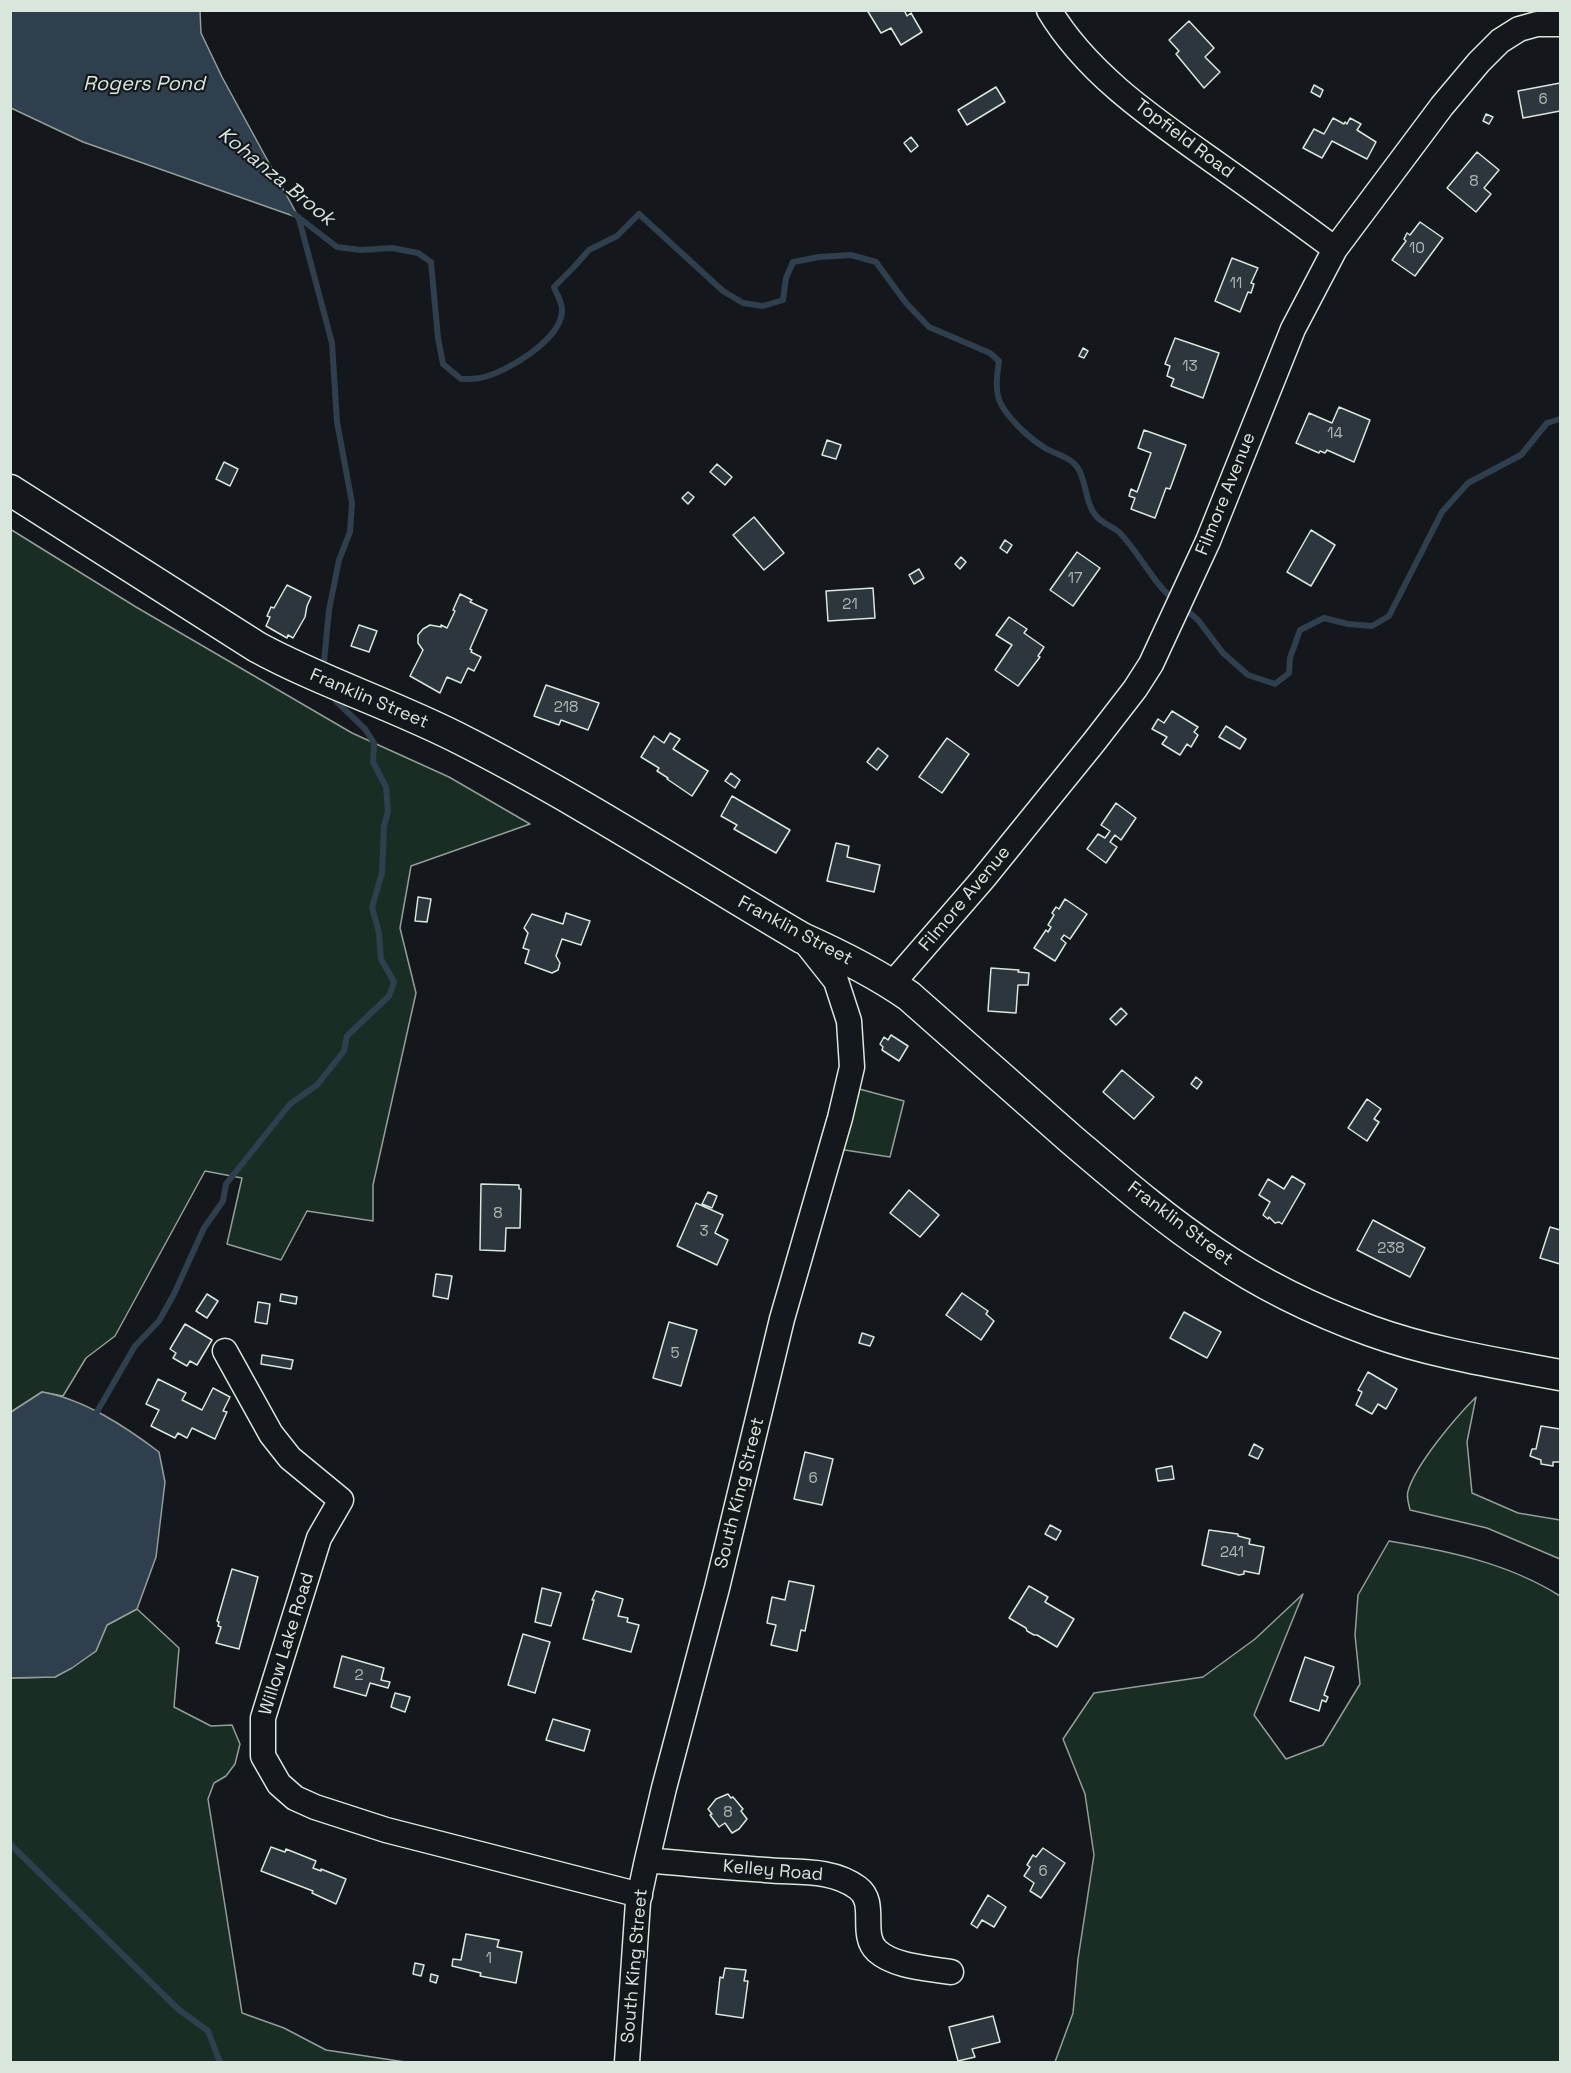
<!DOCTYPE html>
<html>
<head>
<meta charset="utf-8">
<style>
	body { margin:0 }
	#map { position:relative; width:1571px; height:2073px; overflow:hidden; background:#14181c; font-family:"Space Grotesk",sans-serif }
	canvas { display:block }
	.frame { position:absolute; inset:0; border:12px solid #d8e6dc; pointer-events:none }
</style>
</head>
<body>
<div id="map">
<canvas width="1571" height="2073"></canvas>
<div class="frame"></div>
</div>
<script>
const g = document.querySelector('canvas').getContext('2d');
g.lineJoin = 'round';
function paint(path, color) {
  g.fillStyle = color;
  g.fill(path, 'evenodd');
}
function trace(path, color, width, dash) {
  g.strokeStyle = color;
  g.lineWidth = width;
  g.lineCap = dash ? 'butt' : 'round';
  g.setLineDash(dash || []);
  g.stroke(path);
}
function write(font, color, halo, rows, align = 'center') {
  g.font = font + ' "Space Grotesk",sans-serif';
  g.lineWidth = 4.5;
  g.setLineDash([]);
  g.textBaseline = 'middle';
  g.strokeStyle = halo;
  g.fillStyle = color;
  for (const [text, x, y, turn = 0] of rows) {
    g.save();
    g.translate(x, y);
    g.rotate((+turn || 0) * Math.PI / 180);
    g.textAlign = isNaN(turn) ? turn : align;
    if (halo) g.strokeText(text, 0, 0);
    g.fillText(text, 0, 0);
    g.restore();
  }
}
const green = new Path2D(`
	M10,529L136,607L352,733L449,777L530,824L411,866L400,928L416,993L373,1185V1221L307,1211L281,1260L227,1244L242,1178L205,1171L115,1336L86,1358L63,1396L42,1392L11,1412Z
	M837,1083L904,1101L890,1157L819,1146Z
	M1476,1397L1467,1442L1472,1493L1518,1513L1560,1520V1559L1487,1528L1410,1510C1409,1504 1406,1497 1408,1491C1416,1464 1455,1418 1476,1397Z
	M1389,1541C1448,1551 1508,1563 1560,1596V2062H1055L1073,2013L1078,1959L1094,1855L1085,1794L1063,1739L1094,1693L1203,1677L1255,1639L1303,1594L1254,1715L1286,1759L1323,1745L1360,1684L1355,1635L1358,1595Z
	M137,1609L179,1648L174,1707L211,1726L232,1725L240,1744L235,1764L226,1776L214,1783L208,1799L242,2013L284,2028L326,2050L405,2062H11L10,1678L55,1677L96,1651L107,1625Z`);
const water = new Path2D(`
	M10,11H200L201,33L222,77L299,218L83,142L11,108Z
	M42,1392C84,1399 126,1427 159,1452L165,1482L156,1557L137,1609L107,1625L96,1651L72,1668L55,1677L11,1678V1412Z`);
const stream = new Path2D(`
	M293,213L337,247L361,250L392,248L418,253L431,262L438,338L443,364L461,379C467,379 474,379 480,378C506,373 563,339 562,309C562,302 556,293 554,287L573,268L589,250L617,236L639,214L723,291L743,303L763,306L783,300L786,278L793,262L819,257L851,255L876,262L906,303L929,327L990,353L999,361C997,375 994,393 1002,406C1012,422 1029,438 1045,448C1057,455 1072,457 1079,470C1087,484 1085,504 1097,517C1103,524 1114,527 1120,533C1140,554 1153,583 1175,601
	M299,219L332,343L337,422L352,503L350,532L339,560L329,610L324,662L326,670
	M1183,607L1198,620L1223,653L1248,675L1275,684L1289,673L1290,658L1300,630L1324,618L1348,624L1372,626L1389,616L1442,512L1468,483L1521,455L1547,423L1560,419
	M94,1417L135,1346L159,1321L174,1294L204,1228L223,1201L226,1184L290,1104L317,1085L344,1051L347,1036L389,996L394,982L381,959L379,933L372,907L382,873L384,826L388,811L386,787L373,762L374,743L365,729L336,701L334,694
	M10,1844L178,2009L208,2031L220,2062`);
const building = new Path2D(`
	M867,10H904L907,16L911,13L922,32L901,45L891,28L881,33Z
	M1189,21L1214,48L1205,57L1220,72L1204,88L1176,54L1179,51L1169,40Z
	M1560,83V111L1523,118L1518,91Z
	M1314,85L1323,90L1320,97L1311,92Z
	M996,87L1005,102L967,125L958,110Z
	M1486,114L1493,117L1489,124L1483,121Z
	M1333,118L1344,124L1345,122L1347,124L1350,118L1361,124L1357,130L1376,142L1367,159L1332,141L1322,158L1303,148L1314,129L1324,134Z
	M911,137L918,146L911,152L904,143Z
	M1477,152L1499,170L1484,188L1491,194L1476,212L1447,188Z
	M1420,222L1443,238L1415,276L1392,260L1406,241L1404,239L1407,233L1410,235Z
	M1232,258L1258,268L1251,283L1254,284L1251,293L1248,292L1240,312L1215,301Z
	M1175,338L1219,353L1203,398L1171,386L1174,379L1167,376L1170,366L1165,364Z
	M1083,348L1088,351L1084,358L1079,356Z
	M1339,407L1370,420L1354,462L1327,450L1325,453L1320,451L1319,453L1296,443L1309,413L1332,423Z
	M1144,430L1186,445L1170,489L1166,488L1155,518L1131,509L1135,498L1129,496L1131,489L1137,492L1151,453L1138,448Z
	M827,440L841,445L836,459L822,455Z
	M224,462L238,469L230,486L216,479Z
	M717,464L732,477L725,485L710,472Z
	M688,492L694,497L688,504L682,498Z
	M754,517L784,553L764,570L733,535Z
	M1311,530L1335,545L1311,586L1287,572Z
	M1005,540L1012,545L1007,553L1000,548Z
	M1077,552L1100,568L1073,606L1050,590Z
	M961,557L966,562L960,569L955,564Z
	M919,569L924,578L914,584L909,575Z
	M287,585L311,597L307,606L305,617L293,638L288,635L287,638L266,626L270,617L267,616L271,607L274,608Z
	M873,588L875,618L828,621L826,591Z
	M460,594L472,600L470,602L487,610L470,649L472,650L471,652L481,657L474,671L468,668L461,683L447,677L440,693L410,676L423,650L418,643V635L423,629L430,625L441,627V625L447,628L455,611L453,610Z
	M1009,617L1027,629L1024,633L1044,647L1038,656L1040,657L1018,686L995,670L1012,645L996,635Z
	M359,625L377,631L369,652L351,646Z
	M546,685L599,703L588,730L561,720L559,725L534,716Z
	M1172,711L1198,727L1194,732L1198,735L1191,747L1187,744L1180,755L1162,744L1167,737L1152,729L1158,719L1164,723Z
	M1226,726L1246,739L1240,749L1219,737Z
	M670,733L680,739L673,749L708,771L692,796L667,779L668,778L657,771L659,768L641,757L654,736L664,743Z
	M947,738L969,754L942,793L919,777Z
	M878,748L888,756L877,770L867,762Z
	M731,773L740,780L735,788L725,781Z
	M732,796L790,830L776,853L734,829L737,825L721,816Z
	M1116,803L1136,818L1121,840L1115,835L1110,842L1117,847L1106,863L1087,849L1098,834L1105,838L1110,831L1101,825Z
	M836,843L849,846L847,857L880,865L874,892L827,881Z
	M418,897L431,899L427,922L415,921Z
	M1065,899L1087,914L1070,939L1064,935L1061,939L1066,943L1055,961L1034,948L1046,930L1048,932L1051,927L1048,925L1054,915L1052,913L1056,907L1059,909Z
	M566,913L590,921L581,945L562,939L556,956L560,963L558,970L552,973L525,963L529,950L523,948L528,933L524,928L532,914L563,924Z
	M991,968L1019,970L1018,972L1029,973L1028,985H1018L1016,1013L988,1011Z
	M1121,1008L1127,1014L1116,1025L1110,1019Z
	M891,1035L908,1046L899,1061L882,1050L883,1047L880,1044L884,1037L888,1040Z
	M1122,1070L1154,1097L1134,1119L1103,1092Z
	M1196,1077L1202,1082L1197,1089L1191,1084Z
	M1367,1099L1381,1109L1374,1119L1379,1122L1367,1141L1348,1128Z
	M1292,1176L1305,1184L1282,1224L1279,1222L1275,1223L1269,1217L1268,1219L1263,1215L1270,1202L1259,1195L1268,1179L1284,1189Z
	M481,1184L519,1185V1189H521L520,1228H506L505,1251L480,1250Z
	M909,1190L939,1215L920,1237L890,1213Z
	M708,1192L717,1196L712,1208L702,1204Z
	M696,1203L723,1215L715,1233L728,1240L717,1265L677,1246Z
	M1373,1220L1425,1248L1410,1277L1357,1250Z
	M1550,1227L1560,1230V1264L1540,1258Z
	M436,1274L452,1276L448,1299L433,1296Z
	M962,1293L988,1311L986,1314L994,1321L981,1340L946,1315Z
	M207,1294L218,1301L207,1318L196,1311Z
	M281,1294L297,1297L296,1304L280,1301Z
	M258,1302L270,1304L267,1324L255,1322Z
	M1184,1312L1221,1332L1207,1358L1170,1338Z
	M669,1322L697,1330L681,1386L653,1378Z
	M185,1324L212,1340L197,1365L190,1361L187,1366L173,1358L176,1353L170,1349Z
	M862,1333L874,1337L870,1346L859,1343Z
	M262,1355L293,1360L291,1369L261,1364Z
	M1368,1372L1397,1389L1386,1409L1378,1404L1372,1414L1356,1405L1362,1392L1358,1390Z
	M158,1379L186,1393L182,1400L202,1410L213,1388L230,1397L223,1411L227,1412L215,1439L192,1428L187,1438L178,1433L175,1438L151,1426L159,1410L146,1404Z
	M1541,1426L1560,1429V1462H1553V1466L1541,1464V1460L1530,1456L1532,1449H1536Z
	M1254,1444L1263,1449L1258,1459L1249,1455Z
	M805,1452L833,1459L822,1505L794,1499Z
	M1172,1466L1174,1479L1158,1481L1156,1469Z
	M1050,1525L1061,1531L1056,1540L1045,1534Z
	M1209,1530L1238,1534V1536L1250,1539L1249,1544L1264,1547L1259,1574L1244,1571V1574L1239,1575L1202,1565Z
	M232,1569L258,1577L239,1649L216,1643L221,1627L218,1626L219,1622L217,1621Z
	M789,1581L814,1586L805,1631L801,1630L797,1651L771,1645L776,1625L767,1623L772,1597L785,1600Z
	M1029,1586L1048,1597L1045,1602L1074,1619L1057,1647L1037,1635H1034L1027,1631L1026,1628L1009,1618Z
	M542,1588L561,1593L551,1626L535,1622Z
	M596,1591L623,1599L618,1616L628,1618L627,1622L639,1625L631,1652L583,1639L594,1600H592Z
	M523,1634L550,1642L535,1693L508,1685Z
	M342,1656L384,1668L381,1680L390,1682L388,1688L370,1683L366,1696L334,1687Z
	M1305,1657L1334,1667L1324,1695L1328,1697L1326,1702L1322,1700L1319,1711L1290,1701Z
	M395,1693L410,1697L405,1712L391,1707Z
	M553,1719L590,1730L584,1751L546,1740Z
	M728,1794L731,1798L733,1797L743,1809L741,1811L747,1819L739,1829L732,1833L725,1823L719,1827L710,1815L712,1814L708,1809L716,1799Z
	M271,1847L285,1852L286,1849L316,1861L313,1868L321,1871V1869L346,1879L336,1904L312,1893L313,1891L261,1871Z
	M1043,1848L1065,1863L1041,1898L1030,1891L1034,1883L1024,1876L1030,1867L1027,1865L1033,1855L1036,1857Z
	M988,1895L1006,1907L994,1927L982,1920L977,1928L971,1924Z
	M466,1934L499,1940L497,1947L522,1952L516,1983L480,1976L481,1973L452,1966L453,1959L461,1960Z
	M415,1963L424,1965L421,1976L413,1974Z
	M725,1968L746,1970L744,1981H748L743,2018L716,2014L720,1977L723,1978Z
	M431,1974L438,1976L436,1983L430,1981Z
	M993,2016L1000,2042L972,2049L975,2057L958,2061L949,2027Z`);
const minor = new Path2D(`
	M1049,10C1087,74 1154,119 1213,161C1254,190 1295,219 1335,249
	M892,984L983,879L1094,742L1135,689L1151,664L1208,541L1293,329L1335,249L1442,106L1479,62L1500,41L1519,29L1537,24H1560
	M225,1351L271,1434L290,1458L341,1500L319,1538L263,1718V1756L279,1784L295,1798L315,1807L386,1830L640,1895
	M647,1860C686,1864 726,1867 765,1870C796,1873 831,1868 858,1888C878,1903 859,1934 877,1951C895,1967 928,1968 951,1972
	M627,2062L638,1902L647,1860L664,1788L717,1588L782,1319L840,1118L852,1067L849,1021L836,981L802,938`);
const major = new Path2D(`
	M10,490L257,647C323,683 397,706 464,741C580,800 690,872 802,938C840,955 876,973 909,996C963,1044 1017,1092 1072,1140C1118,1179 1164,1219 1214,1252C1262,1285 1316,1311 1371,1331C1432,1353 1497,1363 1560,1375`);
const numberNames = [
	["6",1543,100],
	["8",1474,182],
	["10",1417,249],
	["11",1236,284],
	["13",1190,367],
	["14",1335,434],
	["17",1075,579],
	["21",850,605],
	["218",566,708],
	["8",498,1214],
	["3",704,1232],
	["238",1391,1249],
	["5",675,1354],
	["6",813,1479],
	["241",1232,1553],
	["2",359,1676],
	["8",728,1813],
	["6",1043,1872],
	["1",489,1959]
];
const streetNames = [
	["Topfield Road",1184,139,37],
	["Filmore Avenue",1226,494,-68],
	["Franklin Street",369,699,23],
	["Filmore Avenue",965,899,-50],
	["Franklin Street",795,931,28],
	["Franklin Street",1180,1224,37],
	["South King Street",740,1493,-76],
	["Willow Lake Road",287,1644,-73],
	["Kelley Road",773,1871,5],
	["South King Street",635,1966,-85]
];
const waterNames = [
	["Rogers Pond",144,85],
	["Kohanza Brook",276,177,39]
];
paint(green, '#1a2d24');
trace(green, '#939e99', 1.5);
paint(water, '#2f3f4d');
trace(water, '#939e99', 1.5);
trace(stream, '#2f3f4d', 6);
paint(building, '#2c363c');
trace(building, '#d8e6dc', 1.5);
trace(minor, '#d8e6dc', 27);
trace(major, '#d8e6dc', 33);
trace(minor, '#14181c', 24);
trace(major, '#14181c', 30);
write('15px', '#adbab4', null, numberNames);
write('18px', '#d8e6dc', '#14181c', streetNames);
write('italic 20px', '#d8e6dc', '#14181c', waterNames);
</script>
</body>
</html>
